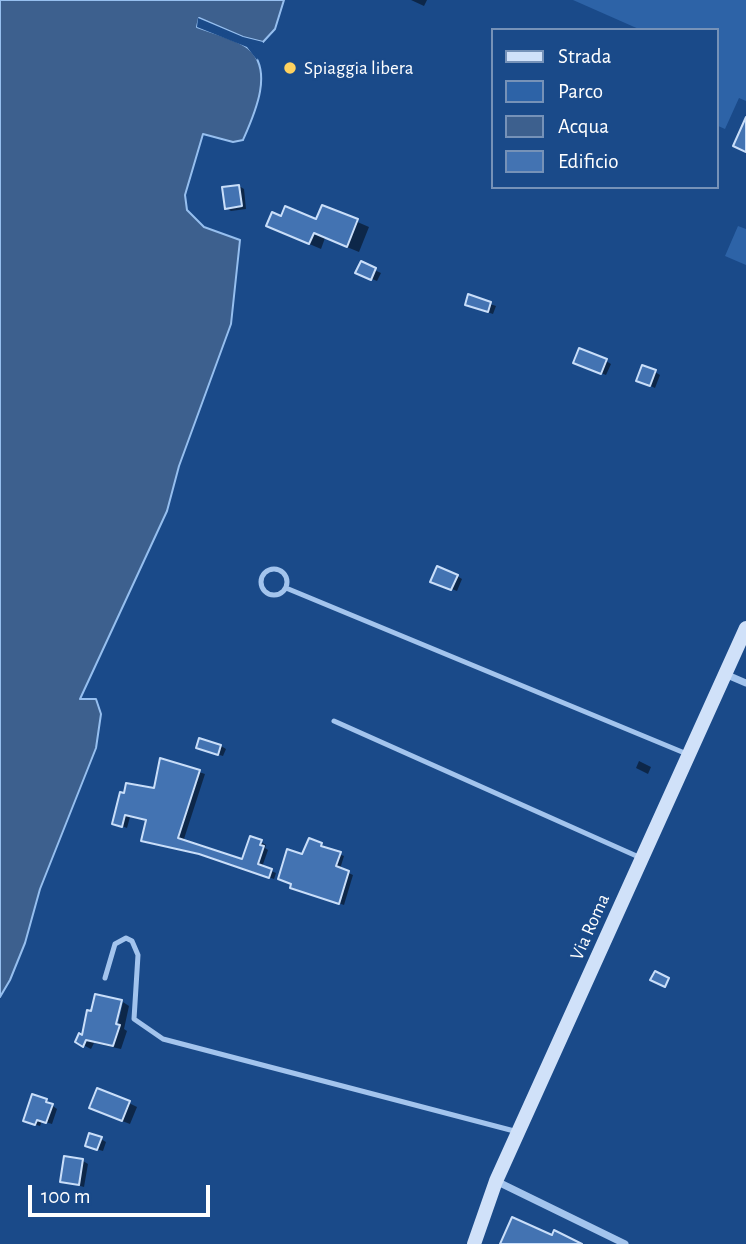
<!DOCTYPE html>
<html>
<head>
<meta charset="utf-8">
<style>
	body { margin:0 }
	#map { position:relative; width:746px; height:1244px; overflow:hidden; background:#1a4a89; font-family:"Alegreya Sans",sans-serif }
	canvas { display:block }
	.legend { position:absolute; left:491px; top:28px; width:228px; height:161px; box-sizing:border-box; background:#1a4a89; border:2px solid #7692b8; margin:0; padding:9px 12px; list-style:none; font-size:21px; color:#fff }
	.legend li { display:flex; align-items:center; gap:14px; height:35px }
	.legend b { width:35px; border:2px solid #7692b8 }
	.scale { position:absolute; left:28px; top:1185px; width:182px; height:32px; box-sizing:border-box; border:4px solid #fff; border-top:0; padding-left:9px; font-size:21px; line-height:24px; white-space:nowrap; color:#fff; -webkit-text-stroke:5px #1a4a89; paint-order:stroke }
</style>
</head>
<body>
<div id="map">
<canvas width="746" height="1244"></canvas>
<ul class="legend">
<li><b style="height:9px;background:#d0e1f9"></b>Strada</li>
<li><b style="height:19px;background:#2d63a7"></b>Parco</li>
<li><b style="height:19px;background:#3d608e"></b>Acqua</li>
<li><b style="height:19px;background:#4373b2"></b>Edificio</li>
</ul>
<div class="scale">100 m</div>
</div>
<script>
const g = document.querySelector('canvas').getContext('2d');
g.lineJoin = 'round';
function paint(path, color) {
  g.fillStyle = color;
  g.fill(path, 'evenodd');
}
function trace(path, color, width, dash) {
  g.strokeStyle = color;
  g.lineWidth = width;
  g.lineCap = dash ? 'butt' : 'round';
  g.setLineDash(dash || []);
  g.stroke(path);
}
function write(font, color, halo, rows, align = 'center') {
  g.font = font + ' "Alegreya Sans",sans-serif';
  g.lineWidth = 5;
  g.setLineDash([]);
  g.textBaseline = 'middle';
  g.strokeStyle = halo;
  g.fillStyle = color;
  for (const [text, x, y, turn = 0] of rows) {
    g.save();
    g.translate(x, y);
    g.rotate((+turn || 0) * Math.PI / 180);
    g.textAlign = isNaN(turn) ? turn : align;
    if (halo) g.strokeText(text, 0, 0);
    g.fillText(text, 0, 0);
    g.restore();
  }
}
const green = new Path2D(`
	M573,0H746V101L739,98L725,129L716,125V30H641Z
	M738,226L746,229V265L725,256Z`);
const water = new Path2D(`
	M0,0H284L275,29L263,42L243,37L199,18L197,27C210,32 238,39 248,48C275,70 254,115 243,140L233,142L203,134L185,195L187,210L204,227L240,240L231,324L179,466L167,511L80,699H96L101,714L96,748L40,889L25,943L10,980L0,997Z`);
const pier = new Path2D(`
	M198,18L243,37L263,42L262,45L242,40L201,23V25L249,44L259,56L257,60L247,47L197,27Z`);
const shadow = new Path2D(`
	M411,0H427L424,6Z
	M239,186L244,189L246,209L231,211L226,208Z
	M323,207L369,227L359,252L325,238L321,249L268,226L317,221Z
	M361,264L381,273L377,281L362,275Z
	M469,297L496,306L493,314L472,307Z
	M606,361L611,364L606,375L580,365Z
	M655,372L660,375L655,388L644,383Z
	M457,576L462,579L457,591L438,584Z
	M221,746L226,749L223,756L203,750Z
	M162,760L205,774L183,842L244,861L261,842L266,845L265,848L268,850L262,867L276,873L274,879L206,856L148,843L143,841L148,821L130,817L127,828L114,823L155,790Z
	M639,761L651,767L648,774L636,768Z
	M321,845L325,849L344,856L340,869L353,875L344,905L296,889L303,856Z
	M123,1002L129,1006L124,1029L127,1031L121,1049L94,1043L91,1049L77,1042L116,1033Z
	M46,1101L57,1109L52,1124L42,1121L40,1126L30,1123Z
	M129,1103L137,1107L130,1124L99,1112Z
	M101,1139L106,1142L103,1151L92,1148Z
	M83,1161L88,1164L84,1187L62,1181Z`);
const building = new Path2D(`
	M746,117V152L733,146Z
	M239,185L242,206L225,209L222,187Z
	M322,205L358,219L347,247L314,233L309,244L266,226L272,212L281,216L285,206L316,219Z
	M361,261L376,268L371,280L355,273Z
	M468,294L491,302L488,312L465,305Z
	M579,348L607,359L601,374L573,363Z
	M642,365L656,370L650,386L636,381Z
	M437,566L458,575L451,590L430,582Z
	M199,738L221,745L218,755L196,748Z
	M160,758L200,770L178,838L242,859L250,836L262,840L260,845L264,846L258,864L272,869L269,878L199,854L141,841L146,820L125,815L122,827L112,824L120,792L124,793L126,783L154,788Z
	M309,838L322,843L321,846L341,852L336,866L349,871L339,904L290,888L291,884L278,879L287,849L302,854Z
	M655,971L669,978L665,987L650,980Z
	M95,994L122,1000L116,1024L120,1025L113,1046L86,1040L83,1047L75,1042L79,1033L82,1035L87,1010L91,1011Z
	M97,1088L130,1101L122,1121L89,1108Z
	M32,1094L47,1099L46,1102L53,1104L46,1123L37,1120L35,1125L23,1121Z
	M89,1133L102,1137L97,1150L85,1146Z
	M64,1156L83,1159L79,1185L60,1182Z
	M512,1217L552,1235L554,1230L582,1244H500Z`);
const lane = new Path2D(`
	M261 582a13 13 0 1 1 26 0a13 13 0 1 1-26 0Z
	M286,588L687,754
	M334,721L641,858
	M105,978L115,944L126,938L132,941L138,955L134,1019L163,1039L518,1132`);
const street = new Path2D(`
	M725,674L746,683
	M496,1181L625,1244`);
const secondary = new Path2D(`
	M474,1244L496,1181L746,628`);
const markers = [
	[290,68,7,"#ffd25f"]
];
const poiNames = [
	["Spiaggia libera",304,68]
];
const streetNames = [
	["Via Roma",590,927,-66]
];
paint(green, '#2d63a7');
paint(water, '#3d608e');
trace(water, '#96bfef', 2);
paint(pier, '#1a4a89');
paint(shadow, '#0007');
paint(building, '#4373b2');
trace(building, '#c9def9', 2);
trace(lane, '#a3c4ed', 5);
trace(street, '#a3c4ed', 7);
trace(secondary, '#d0e1f9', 14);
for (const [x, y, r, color] of markers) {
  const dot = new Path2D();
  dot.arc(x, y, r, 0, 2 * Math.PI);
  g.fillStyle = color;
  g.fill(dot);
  trace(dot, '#1a4a89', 2.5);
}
write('19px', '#fff', '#1a4a89', poiNames, 'left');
write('19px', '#fff', '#1a4a89', streetNames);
</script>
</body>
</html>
